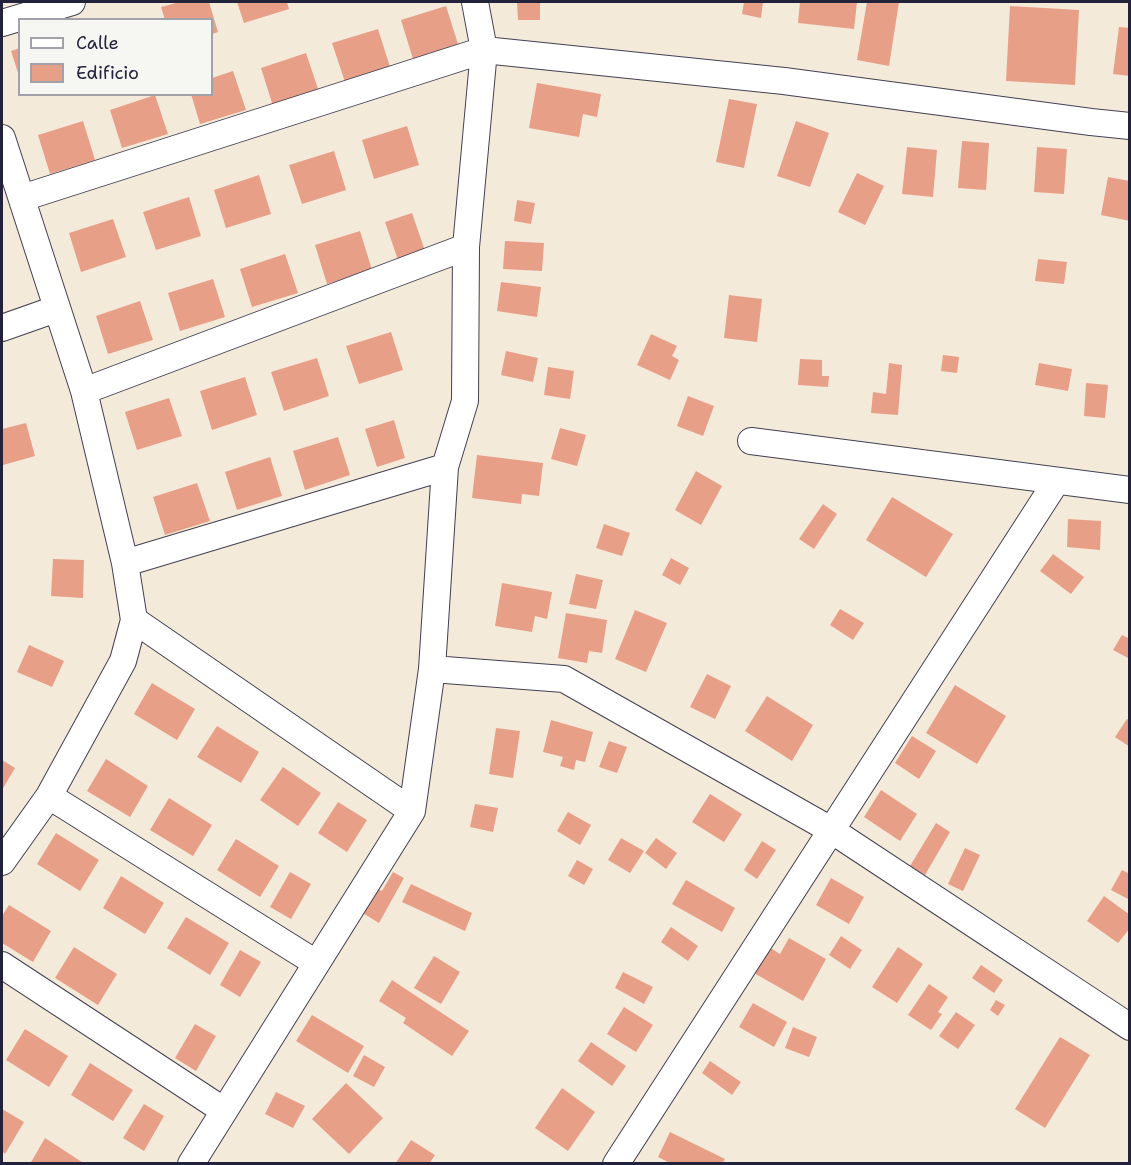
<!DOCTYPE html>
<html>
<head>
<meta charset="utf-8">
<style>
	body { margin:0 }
	#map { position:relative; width:1131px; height:1165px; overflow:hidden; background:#f4eada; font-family:"Shantell Sans",sans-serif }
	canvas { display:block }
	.frame { position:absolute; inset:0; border:3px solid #22223b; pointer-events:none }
	.legend { position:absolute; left:18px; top:18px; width:195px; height:78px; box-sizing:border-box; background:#f6f6f2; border:2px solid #a1a1a9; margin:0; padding:8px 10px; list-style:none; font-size:18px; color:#22223b }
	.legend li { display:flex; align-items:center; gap:12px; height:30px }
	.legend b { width:30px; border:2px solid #a1a1a9 }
</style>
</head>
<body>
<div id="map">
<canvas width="1131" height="1165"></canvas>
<div class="frame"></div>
<ul class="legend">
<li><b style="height:8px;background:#fff"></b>Calle</li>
<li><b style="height:16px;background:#e89f88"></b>Edificio</li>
</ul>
</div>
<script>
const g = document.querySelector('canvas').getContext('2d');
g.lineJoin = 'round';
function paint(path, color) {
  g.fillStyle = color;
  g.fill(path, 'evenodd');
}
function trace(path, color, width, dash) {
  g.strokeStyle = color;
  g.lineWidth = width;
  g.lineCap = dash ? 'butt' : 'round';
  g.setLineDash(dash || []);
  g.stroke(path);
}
const building = new Path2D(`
	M180,2H209L218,32L212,34V20H165L161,7Z
	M237,2H287L289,9L244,23Z
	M517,2H540V20H518Z
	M744,2H763L761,18L742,14Z
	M800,2H857L854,29L798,23Z
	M867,2H899L889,66L857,60Z
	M446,6L458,44L413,59L401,20Z
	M1010,6L1079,10L1075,85L1006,81Z
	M1119,27L1130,28V76L1113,74Z
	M378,29L390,67L345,82L332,43Z
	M20,48V76H19L11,51Z
	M306,53L319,92L273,106L261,68Z
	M233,71L246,110L200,124L191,94H212V78Z
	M537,83L601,94L597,117L583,114L579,137L529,128Z
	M155,95L168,134L122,148L110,110Z
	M729,99L757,104L744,168L716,162Z
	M83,121L95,160L50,174L38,135Z
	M796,121L829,133L810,187L777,176Z
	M407,126L419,165L374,179L362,140Z
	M962,141L989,143L986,190L958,188Z
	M907,147L937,150L933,197L902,194Z
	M1037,147L1067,149L1064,194L1034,192Z
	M334,151L346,190L302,204L289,165Z
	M857,173L884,186L865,225L838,212Z
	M259,175L271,214L226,228L214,190Z
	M1108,177L1130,181V221L1101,215Z
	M189,197L201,236L156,250L143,212Z
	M517,200L535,203L531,224L514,221Z
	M412,213L425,251L398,260L385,222Z
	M113,219L126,257L81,272L69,233Z
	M360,231L372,270L327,284L315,245Z
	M505,241L544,243L542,271L503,269Z
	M285,254L298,293L252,307L240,269Z
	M1038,259L1067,262L1064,284L1035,281Z
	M213,279L225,317L180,331L168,293Z
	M501,282L541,287L537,317L497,311Z
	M729,295L762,299L757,342L724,338Z
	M140,301L153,340L108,354L96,316Z
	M391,332L403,370L359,384L346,346Z
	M651,334L677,346L672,356L679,360L670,380L637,365Z
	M506,351L538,358L533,382L501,375Z
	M943,355L959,357L957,373L941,371Z
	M317,358L329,396L284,411L271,372Z
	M800,359L822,360V376H829L828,387L798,385Z
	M889,363L902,365L898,415L871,413L873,392L886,394Z
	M1039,363L1072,369L1068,391L1035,385Z
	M548,367L574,371L570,399L544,395Z
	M245,377L257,415L212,430L200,391Z
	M1086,383L1108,385L1105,418L1084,416Z
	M688,396L714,406L703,436L677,426Z
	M169,398L182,436L137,450L125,412Z
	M394,420L405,458L377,467L365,429Z
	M26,423L35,456L3,465L2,429Z
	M560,428L586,435L577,466L551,459Z
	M338,437L350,475L305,490L293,451Z
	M477,455L543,463L539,496L522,494L521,504L472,498Z
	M270,457L282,496L237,510L225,472Z
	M696,471L722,486L701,525L675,510Z
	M197,483L210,521L165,535L153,497Z
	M892,497L953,534L926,577L866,540Z
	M823,504L837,514L814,549L799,539Z
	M1068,519L1101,521L1100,550L1067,547Z
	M604,524L630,533L622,556L596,548Z
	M1053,554L1084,577L1071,594L1040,571Z
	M671,558L689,568L680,585L662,575Z
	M53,559L84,560L83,598L51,596Z
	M576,574L603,580L596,609L569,604Z
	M502,583L552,592L547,619L535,616L532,632L495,626Z
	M840,609L864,623L853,640L830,625Z
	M635,610L667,623L646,672L615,659Z
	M566,613L607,620L602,653L589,651L587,663L558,658Z
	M1122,635L1130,639V659L1113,650Z
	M29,645L64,661L52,687L17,672Z
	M707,674L731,686L715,719L690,707Z
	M152,683L195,709L177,740L134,714Z
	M955,685L1006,716L977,764L926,733Z
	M767,696L813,725L792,761L745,731Z
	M1127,719L1130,721V747L1115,737Z
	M551,720L593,732L585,762L576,760L574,770L560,766L563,757L543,752Z
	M217,726L259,752L241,783L197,757Z
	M496,728L520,731L513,778L489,774Z
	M912,736L936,751L919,779L895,763Z
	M609,741L627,747L617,773L599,767Z
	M106,759L148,786L130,817L87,791Z
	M2,760L15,768L2,790Z
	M283,767L321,793L298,826L260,800Z
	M881,790L917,814L900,841L864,817Z
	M710,794L742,814L724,842L692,822Z
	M169,798L212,825L193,856L150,830Z
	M338,802L367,820L347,852L318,833Z
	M475,804L498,808L493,832L470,827Z
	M568,812L591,825L580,845L557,831Z
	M936,823L950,832L925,875L910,866Z
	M56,833L99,860L80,891L37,864Z
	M621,838L644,851L630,873L608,860Z
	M656,838L677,853L666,869L645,853Z
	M236,839L279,866L260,897L217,870Z
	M762,841L776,850L757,879L744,870Z
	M965,848L980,855L963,891L948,884Z
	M577,860L593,869L584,885L568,876Z
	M1122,870L1130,874V900L1111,890Z
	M290,872L311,884L291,919L270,907Z
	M393,872L404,878L379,923L361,912L375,887L382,891Z
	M121,876L164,903L145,934L103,908Z
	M831,878L864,897L849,924L816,905Z
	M686,880L735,908L722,932L672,904Z
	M411,884L472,913L465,931L402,902Z
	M1104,896L1130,915V928L1118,943L1087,921Z
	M9,905L51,931L33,962L2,943V916Z
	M186,917L229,943L210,975L167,948Z
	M671,927L698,946L688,961L661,942Z
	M841,936L862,950L850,969L829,955Z
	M789,938L826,959L803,1001L754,973L769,947L780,954Z
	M74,947L117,974L98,1005L55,978Z
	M898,947L923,964L897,1003L872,987Z
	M240,950L261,962L240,997L220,985Z
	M434,956L460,972L441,1004L414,988Z
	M981,965L1003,980L994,993L972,978Z
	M623,972L653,987L644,1004L615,988Z
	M392,980L469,1031L452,1056L403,1023L406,1018L379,1001Z
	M929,984L948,997L938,1012L942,1014L931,1030L908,1015Z
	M996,1000L1005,1005L998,1016L990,1010Z
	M753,1003L787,1022L774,1047L739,1027Z
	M624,1007L653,1025L636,1052L607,1034Z
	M956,1012L975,1025L958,1049L939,1036Z
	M312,1015L364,1046L348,1073L296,1041Z
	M195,1024L216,1036L196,1071L175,1058Z
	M793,1027L817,1037L809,1057L785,1048Z
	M25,1029L68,1056L49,1087L6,1060Z
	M1060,1037L1090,1055L1045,1128L1015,1109Z
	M591,1042L626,1066L612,1086L578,1061Z
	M364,1055L385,1067L374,1087L353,1076Z
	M710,1061L741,1082L732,1095L702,1073Z
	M90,1063L133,1090L113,1121L71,1095Z
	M346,1083L383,1118L349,1154L312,1119Z
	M562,1088L595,1112L568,1151L535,1128Z
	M276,1092L305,1106L293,1128L265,1114Z
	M144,1104L164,1116L144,1151L123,1138Z
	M2,1109L24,1122L5,1154L2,1151Z
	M670,1132L725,1159L722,1164H672L658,1157Z
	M45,1138L85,1164H30Z
	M411,1140L435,1155L429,1164H395Z`);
const minor = new Path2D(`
	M2,23L72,2
	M2,138L84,391L125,563L134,620L123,661L49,796L2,862
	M22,198L484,50L784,81L1091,122L1130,126
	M2,328L56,309
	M84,391L466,247
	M751,441L1130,490
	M125,563L445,467
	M134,620L412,811
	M432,669L564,679L831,830L1130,1027
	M49,796L316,963
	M2,965L223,1110
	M191,1164L412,811L432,669L445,467L465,401L466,247L484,50L475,2
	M616,1164L1056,482`);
paint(building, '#e89f88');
trace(minor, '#424053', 28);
trace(minor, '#fff', 26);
</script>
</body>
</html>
